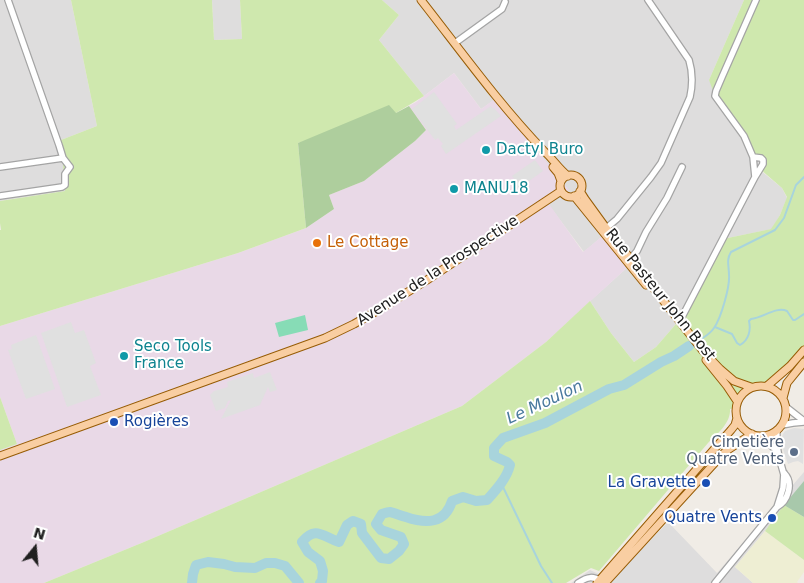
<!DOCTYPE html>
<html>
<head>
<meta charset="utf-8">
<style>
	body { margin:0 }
	#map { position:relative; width:804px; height:583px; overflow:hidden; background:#f0ece6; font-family:"DejaVu Sans",sans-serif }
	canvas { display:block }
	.north { position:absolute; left:10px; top:523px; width:50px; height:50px; -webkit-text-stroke:4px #fff; paint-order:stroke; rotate:17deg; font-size:14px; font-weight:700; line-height:20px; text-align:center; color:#202020 }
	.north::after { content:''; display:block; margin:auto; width:18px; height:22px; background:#202020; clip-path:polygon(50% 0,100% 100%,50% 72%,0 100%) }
</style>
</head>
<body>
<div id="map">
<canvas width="804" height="583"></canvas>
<div class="north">N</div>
</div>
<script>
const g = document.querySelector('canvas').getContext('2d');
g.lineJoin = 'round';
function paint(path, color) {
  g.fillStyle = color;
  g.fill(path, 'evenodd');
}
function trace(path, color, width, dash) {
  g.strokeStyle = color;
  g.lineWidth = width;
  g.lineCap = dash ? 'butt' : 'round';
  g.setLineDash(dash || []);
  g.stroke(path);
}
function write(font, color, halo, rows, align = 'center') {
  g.font = font + ' "DejaVu Sans",sans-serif';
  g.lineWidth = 4;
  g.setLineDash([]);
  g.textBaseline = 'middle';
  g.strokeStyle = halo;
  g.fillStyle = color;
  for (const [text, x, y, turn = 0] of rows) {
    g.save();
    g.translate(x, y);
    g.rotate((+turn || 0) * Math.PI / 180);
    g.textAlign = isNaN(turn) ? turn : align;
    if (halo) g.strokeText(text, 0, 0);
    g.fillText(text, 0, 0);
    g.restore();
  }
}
const residential = new Path2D(`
	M0,0H71L97,126L61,140L65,191L0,201Z
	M212,0H241L240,1L242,39L214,40Z
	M382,0H744L709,80L761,158L760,170L782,188L787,198L780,215L772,229L723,239L682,317L656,347L634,362L611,333L590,301L630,265L605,234L584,252L548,204L568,190L496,99L481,109L454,73L424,96L379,40L399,15Z
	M804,472V517L784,506L765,531L735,567L753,583H571L590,570L612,580L668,522L717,573Z`);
const industrial = new Path2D(`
	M454,73L481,109L496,98L569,190L549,204L583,252L605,234L630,265L546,342L462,406L144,542L44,583H0V450L17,444L0,397V326L238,253L306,228L334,209L329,195L364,181L415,141L426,130L409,106L416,102Z`);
const farmland = new Path2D(`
	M765,531L804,560V572L797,582L798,583H753L735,567Z`);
const grass = new Path2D(`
	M71,0H212L214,40L242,39L240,0H382L399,15L379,40L424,96L396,113L298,143L306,228L238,253L0,326V230H1L0,223V201L65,191L61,140L97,126Z
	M744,0H804V350L767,386C750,384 740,391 736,408L730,409C731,423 717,434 708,443L599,571L591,568L566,583H44L144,542L462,406L546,342L590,301L611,333L634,362L656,347L682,317L723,239L771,229L780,215L787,197L782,188L760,169L763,160L753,157L752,152L715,96L709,80Z
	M0,397L17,444L0,450Z
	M784,505L804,517V560L765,531Z`);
const forest = new Path2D(`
	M389,105L396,113L409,106L426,130L415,141L364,181L329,195L334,209L306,228L298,143Z`);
const cemetery = new Path2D(`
	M804,481V517L784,505Z`);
const pitch = new Path2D(`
	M305,315L308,330L279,337L275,323Z`);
const parking = new Path2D(`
	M434,92L457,124L454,126L456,130L491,106L493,109L494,108L501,116L446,154L441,146L443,144L438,138L435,140L412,109Z
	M535,160L543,171L518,189L512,182L515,180L512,176Z
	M71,322L75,333L84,330L96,363L90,366L101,395L67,407L41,333Z
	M36,335L55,389L26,399L8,350L12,349L11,345Z
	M270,372L277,390L270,392L268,387L260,405L221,419L231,400L228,401L225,408L216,411L210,395L214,391L228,387L227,382L253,373L254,378Z
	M794,428L804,429L803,464L798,461L793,462L788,464L781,443V440L783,434L785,431Z`);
const stream = new Path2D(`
	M715,327L732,334L737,343L740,345C749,340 751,330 749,321L751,319C763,318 776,306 787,311L793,320H795L804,314
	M699,341C704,337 710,334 714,328C721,318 730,287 729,275C729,266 726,260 731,252L775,230L784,218L796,185L804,177
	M689,346L695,343
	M500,485L503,487L541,566L552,583`);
const river = new Path2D(`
	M192,583L193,574L196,565L208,562L224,564L235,567L255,568L266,563H275L285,566L299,583
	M320,583L322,581L323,571L320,561L308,552L302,542C316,525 323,537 339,542L347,525L353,521L361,524L362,533L381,558L389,559L399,551L404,544L401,537L381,530L376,524L382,514C385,513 388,512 390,512C395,513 401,516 406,517C426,524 445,524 452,501L463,497L476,501L487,500C496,490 507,478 510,465L507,462L494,456V448L503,438L545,423L609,389L624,385L661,362L674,356L689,346`);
const minor = new Path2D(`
	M455,43L502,9L505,2
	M753,157L761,158L763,160V164L755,177
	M0,167L63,158
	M0,196L62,187L65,185V174L70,167L63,158L59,145L8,0
	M604,230L617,219L651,177L661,163L690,97C693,83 693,73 689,60L648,0
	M631,258L637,251L646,232L667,198L682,167
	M679,321L682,317L755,177L753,157L744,136L715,96L716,91L722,77L756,0
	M786,407L804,421
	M782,425L793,423L804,422
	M777,430C776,450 779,457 784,475
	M761,436L777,451
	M777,507L783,488L784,473
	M578,583C588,576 593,576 603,582
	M715,583L777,507C788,501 794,483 784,473`);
const major = new Path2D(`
	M421,0C461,51 499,104 544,151C553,159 558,168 568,176
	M553,167L558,173L561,181
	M560 186a11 11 0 1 1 22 0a11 11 0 1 1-22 0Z
	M580,191L585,199L606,228L703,351L720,369L734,381L751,387
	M574,196L646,285
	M706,360L727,386L737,401
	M736 411a25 25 0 1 1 50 0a25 25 0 1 1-50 0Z
	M767,386L790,366L804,350
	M783,398L787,383L804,362
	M0,456L325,338L354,324L382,308L427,280L561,191
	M597,583L731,430L735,425L737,418
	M605,583L721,456L726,451L752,434`);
const markers = [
	[486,150,5,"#0f9aa8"],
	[454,189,5,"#0f9aa8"],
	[317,243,5,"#e8710a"],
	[124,356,5,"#0f9aa8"],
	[114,422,5,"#1a4fb4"],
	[794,452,5,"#5c6f8a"],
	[706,483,5,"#1a4fb4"],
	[772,518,5,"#1a4fb4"]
];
const cultureNames = [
	["Dactyl Buro",496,150],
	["MANU18",464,189],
	["Seco Tools",134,347],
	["France",134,364]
];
const foodNames = [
	["Le Cottage",327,243]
];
const streetNames = [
	["Avenue de la Prospective",438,271,-33],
	["Rue Pasteur John Bost",660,295,51]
];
const transitNames = [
	["Rogières",124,422,"left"],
	["La Gravette",696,483],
	["Quatre Vents",762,518]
];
const serviceNames = [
	["Cimetière",784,443],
	["Quatre Vents",784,460]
];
const waterNames = [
	["Le Moulon",545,403,-25]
];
paint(residential, '#dedddd');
paint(industrial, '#e9d9e7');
paint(farmland, '#eeeed3');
paint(grass, '#cfe8ae');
paint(forest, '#aece9d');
paint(cemetery, '#a8c8ab');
paint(pitch, '#87dcb6');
paint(parking, '#e0e0e0');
trace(stream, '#a8d4dc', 2);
trace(river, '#a8d4dc', 10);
trace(minor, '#a4a4a4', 8);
trace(major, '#975c05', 9);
trace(minor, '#fff', 5.5);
trace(major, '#f9cea2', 7);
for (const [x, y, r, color] of markers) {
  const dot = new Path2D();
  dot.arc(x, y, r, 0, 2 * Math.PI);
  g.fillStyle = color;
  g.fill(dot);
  trace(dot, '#fff', 2);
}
write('15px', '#0d838f', '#fff', cultureNames, 'left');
write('15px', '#c56008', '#fff', foodNames, 'left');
write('15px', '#202020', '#fff', streetNames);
write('15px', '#164399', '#fff', transitNames, 'right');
write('15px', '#4e5e75', '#fff', serviceNames, 'right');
write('italic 16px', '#48789d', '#fff', waterNames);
</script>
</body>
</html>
